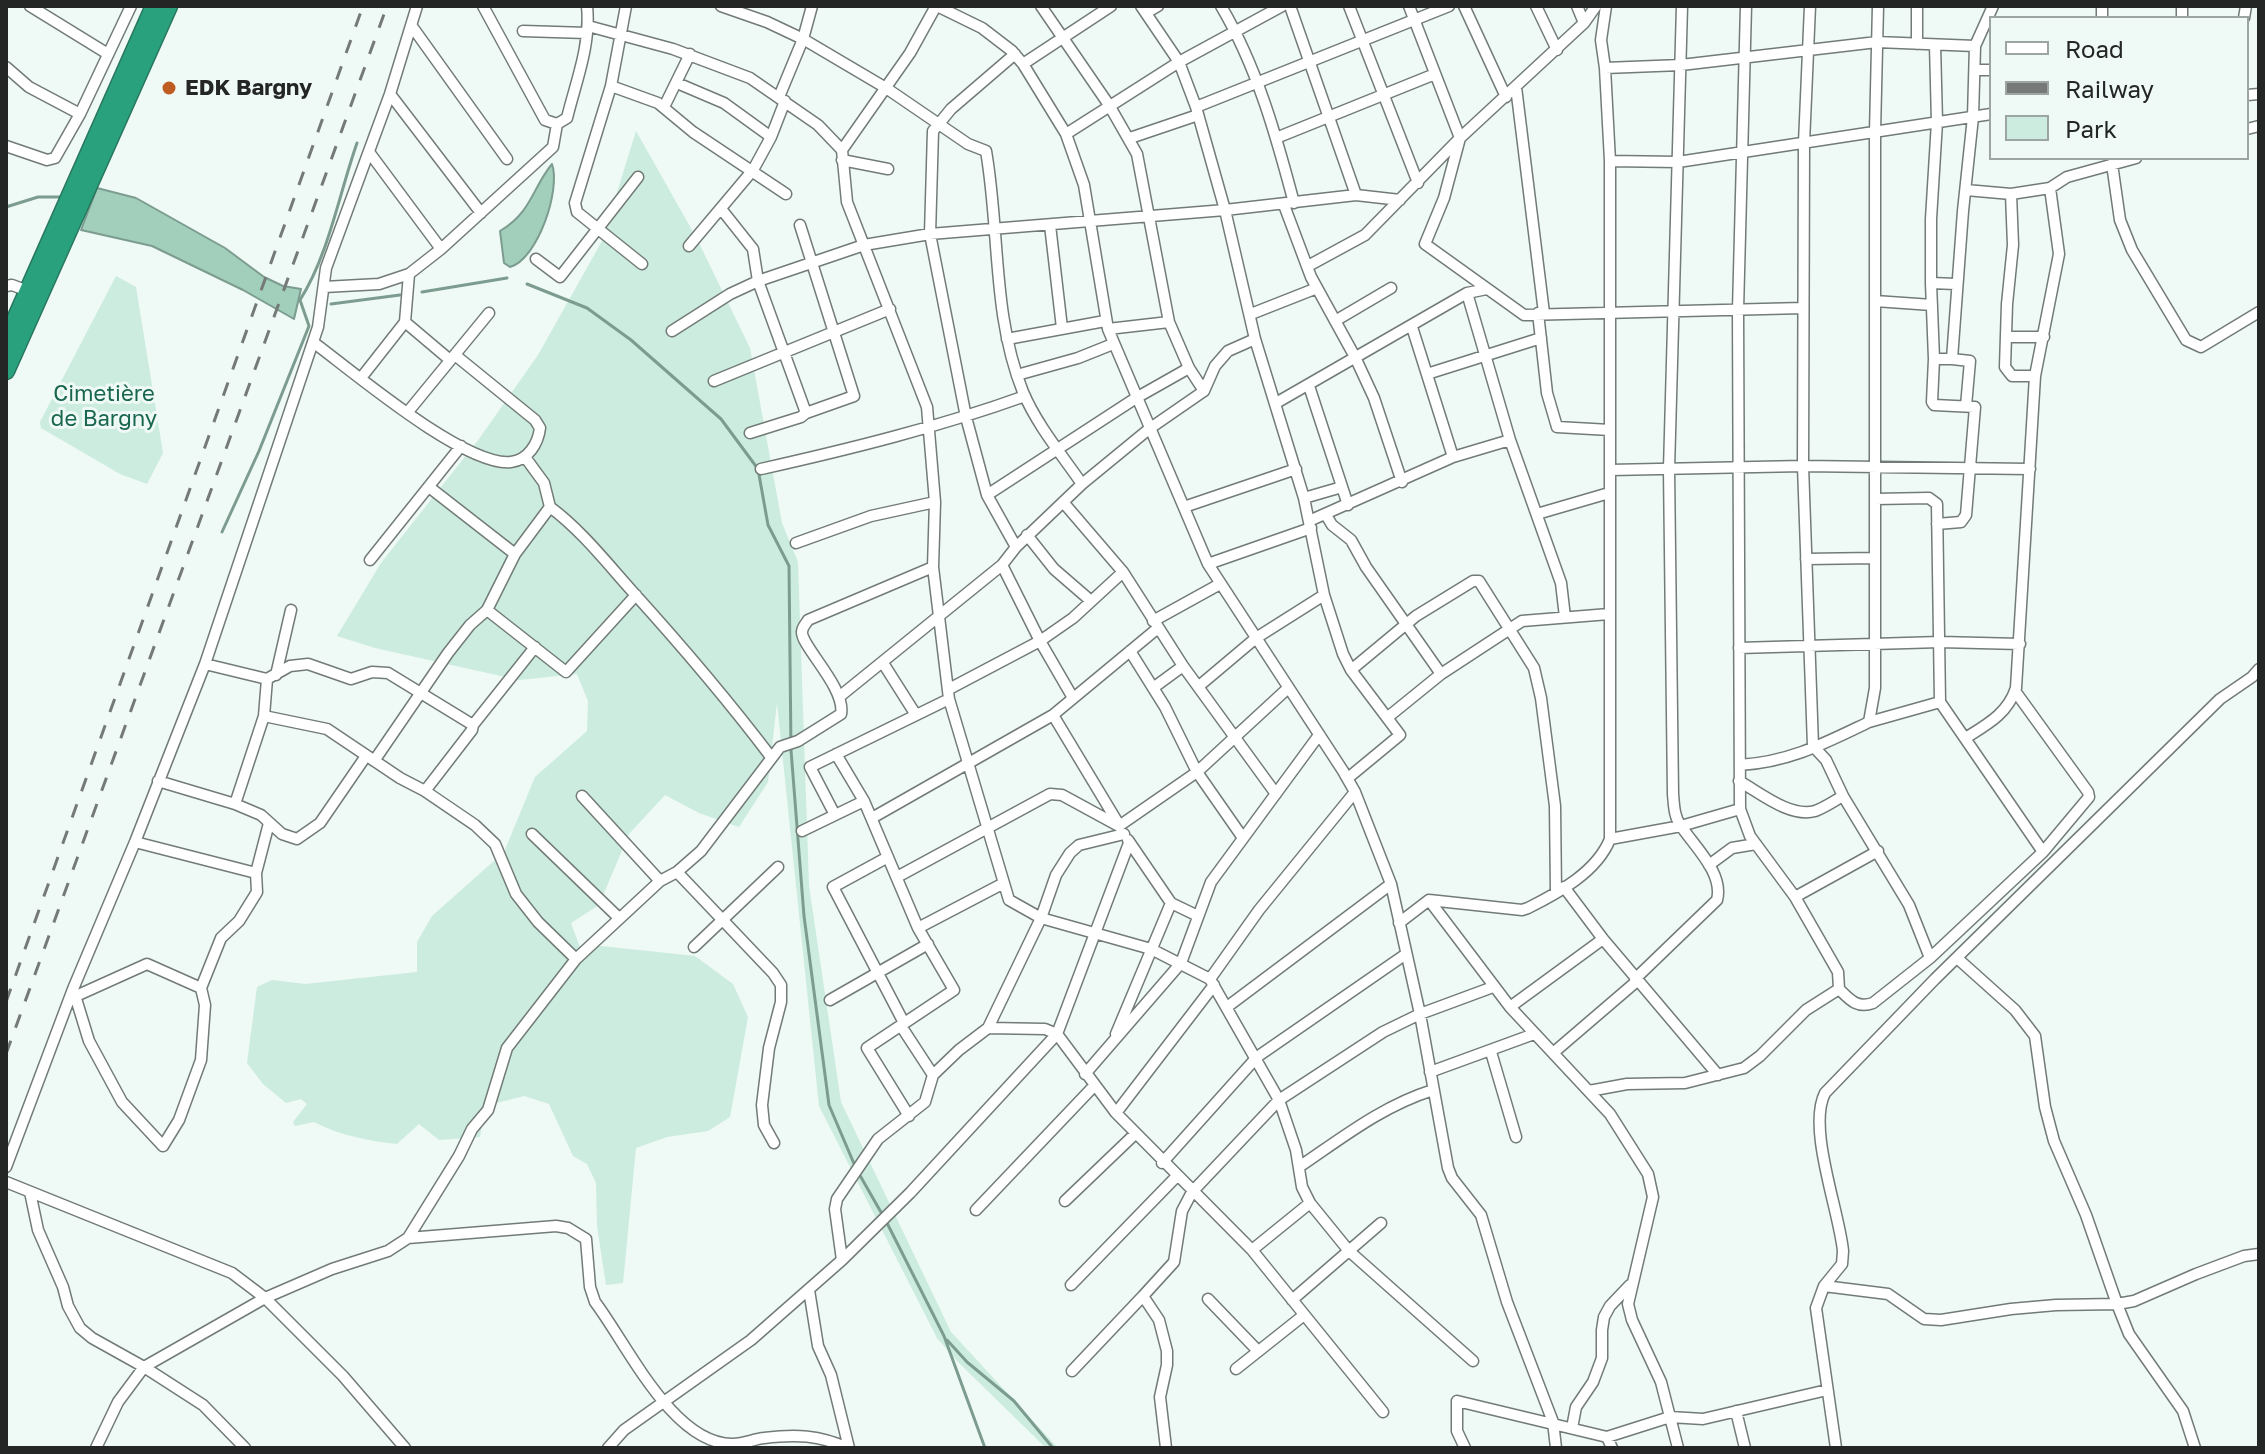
<!DOCTYPE html>
<html>
<head>
<meta charset="utf-8">
<style>
	body { margin:0 }
	#map { position:relative; width:2265px; height:1454px; overflow:hidden; background:#eff9f5; font-family:"Golos Text",sans-serif }
	canvas { display:block }
	.frame { position:absolute; inset:0; border:8px solid #232625; pointer-events:none }
	.legend { position:absolute; left:1989px; top:16px; width:260px; height:144px; box-sizing:border-box; background:#eff9f5; border:2px solid #9da5a2; margin:0; padding:10px 14px; list-style:none; font-size:24px; color:#232625 }
	.legend li { display:flex; align-items:center; gap:16px; height:40px }
	.legend b { width:40px; border:2px solid #9da5a2 }
</style>
</head>
<body>
<div id="map">
<canvas width="2265" height="1454"></canvas>
<div class="frame"></div>
<ul class="legend">
<li><b style="height:10px;background:#fff"></b>Road</li>
<li><b style="height:10px;background:#757a78"></b>Railway</li>
<li><b style="height:22px;background:#cbecde"></b>Park</li>
</ul>
</div>
<script>
const g = document.querySelector('canvas').getContext('2d');
g.lineJoin = 'round';
function paint(path, color) {
  g.fillStyle = color;
  g.fill(path, 'evenodd');
}
function trace(path, color, width, dash) {
  g.strokeStyle = color;
  g.lineWidth = width;
  g.lineCap = dash ? 'butt' : 'round';
  g.setLineDash(dash || []);
  g.stroke(path);
}
function write(font, color, halo, rows, align = 'center') {
  g.font = font + ' "Golos Text",sans-serif';
  g.lineWidth = 6;
  g.setLineDash([]);
  g.textBaseline = 'middle';
  g.strokeStyle = halo;
  g.fillStyle = color;
  for (const [text, x, y, turn = 0] of rows) {
    g.save();
    g.translate(x, y);
    g.rotate((+turn || 0) * Math.PI / 180);
    g.textAlign = isNaN(turn) ? turn : align;
    if (halo) g.strokeText(text, 0, 0);
    g.fillText(text, 0, 0);
    g.restore();
  }
}
const green = new Path2D(`
	M636,131L697,239L750,348L782,523L798,562L809,886L841,1102L951,1332L1058,1448H1046L958,1362L937,1338L819,1106L777,703L768,782L739,827L699,813L665,795L629,834L599,905L571,923L581,950L601,946L695,956L733,984L748,1017L730,1117L708,1131L667,1137L636,1148L623,1283L606,1285L597,1226L596,1183L587,1164L573,1156L549,1104L524,1096L485,1106L480,1137L439,1140L419,1124L397,1144C370,1141 338,1135 314,1122L295,1126L293,1122L307,1104L301,1099L286,1103L263,1084L247,1063L257,987L272,980L305,984L417,972V942L432,916L504,852L535,777L587,731L588,701L577,674L519,680L375,648L337,636L381,563L479,439L538,355L602,241Z
	M116,276L136,287L163,453L147,484L120,474L41,428L40,422Z`);
const water = new Path2D(`
	M552,164C561,189 538,259 510,267L504,263L500,231C532,212 532,188 552,164Z
	M97,188L136,198L225,248L264,277L283,286L301,289L294,319L243,290L152,246L81,230Z`);
const stream = new Path2D(`
	M6,207L38,197H63
	M527,284L587,308L631,340L721,419L758,469L768,525L789,566L791,750L804,916L829,1105L855,1166
	M422,292L507,278
	M331,304L400,295
	M222,532L259,451L309,326L300,300C329,254 339,194 357,143
	M858,1172L882,1214
	M886,1221L944,1336L985,1448
	M947,1340L967,1362L1014,1401L1053,1448`);
const minor = new Path2D(`
	M30,6L108,54
	M483,6L545,120L557,124L567,118C576,81 591,45 587,6
	M626,6L611,86L575,203L577,212L642,264
	M721,6L767,22L803,39L886,88L968,144L986,151C1000,231 992,315 1023,392C1037,425 1062,455 1082,484
	M936,6L910,53L842,150L847,202L927,407L935,502L933,567L949,699L1009,900L1041,918L1151,949L1210,979L1279,1100L1296,1150L1302,1187L1310,1203L1349,1251L1473,1361
	M937,6L982,28L1012,51L1023,64L1066,134L1084,185L1108,329L1208,564L1343,771L1355,792L1391,884L1420,1014L1448,1168L1452,1178L1481,1215L1507,1302L1553,1422L1556,1448
	M1041,6L1109,105L1137,154L1169,322L1189,368L1204,391
	M1141,6L1179,62L1196,107L1225,210L1255,339L1304,498L1324,595L1343,654L1351,670L1400,735L1348,778
	M1221,6C1257,67 1276,135 1294,203
	M1290,6L1356,195
	M1349,6L1418,183
	M1409,6L1460,138L1444,198L1425,244L1524,315L1803,308
	M1464,6L1506,97
	M1536,6L1557,50
	M1577,6L1584,23
	M1606,6L1601,40L1605,68L1610,161V839
	M1746,6L1738,310L1740,809L1750,836L1795,897L1838,972L1839,989
	M1810,6L1804,143L1803,466L1813,746L1826,760L1843,796
	M1917,6V44
	M1146,13L1158,6
	M2102,18V6
	M2182,18V6
	M2244,18L2246,6
	M411,25L507,159
	M588,26L673,49L750,78L818,125L842,150
	M523,31L587,33
	M1935,45L1937,122L1931,219V283L1956,284
	M1015,54L951,109L933,131L930,234L966,417L987,495L1016,547
	M1023,64L1111,6
	M6,67L29,87L80,114
	M1605,68L1681,65L1877,42L1975,46
	M1976,70H1991
	M677,83L724,103L771,137
	M611,86L658,103L693,132L786,194
	M1516,87L1544,313
	M390,94L481,213
	M2247,95L2259,94
	M779,97L803,39L812,6
	M664,107L690,54
	M1196,107L1449,6
	M2247,129L2259,126
	M1066,134L1179,62L1282,6
	M1130,138L1198,115
	M1276,138L1435,74
	M6,146L47,160L55,158L80,114L131,6
	M369,152L441,249
	M842,160L888,169
	M1610,161L1678,162L1991,114
	M2112,164L2120,220L2132,250L2186,340L2201,347L2259,312
	M1966,190L2011,194L2050,188L2067,177L2136,158
	M2011,194L2013,245L2007,304L2005,367L2012,376H2035
	M1284,205L1311,277L1355,357L1374,398L1402,482
	M722,210L753,249L758,281L806,413
	M1050,225L1062,328
	M689,246L753,170L771,137L785,101
	M536,259L560,277L638,177
	M1308,266L1365,235L1460,138L1584,23L1596,6
	M409,274L405,322L450,360
	M1931,283L1934,359L1932,402L1934,405L1975,407L1966,515L1961,522L1937,524
	M6,286L12,285L28,291
	M324,287L379,284L409,274L441,249L553,147L557,124
	M1467,293L1510,440L1561,583L1565,617
	M1875,301L1932,305
	M1538,313L1547,393L1557,427L1610,430
	M1251,314L1317,288
	M1335,321L1391,288
	M1412,327L1453,457
	M1108,329L1169,322
	M672,331L730,294L758,281L864,245L930,234L1225,210L1356,195L1400,200
	M2006,337H2044
	M1007,339L1105,321
	M313,342C352,371 465,467 511,462C528,460 538,444 540,428L535,420L455,355
	M1934,359H1952L1963,211L1973,117L1975,46L1993,6
	M1952,359L1970,361L1966,406
	M1427,374L1541,338
	M1017,375L1078,358L1113,344
	M361,378L405,322
	M714,381L890,309
	M1309,386L1348,505
	M1276,403L1467,293L1487,289
	M407,413L489,313
	M750,433L801,417L806,413L854,396L800,225
	M761,469C850,449 939,427 1025,396
	M1610,470L1803,466L2030,469
	M429,487L515,554
	M987,495L1136,398L1189,368
	M1304,498L1342,487
	M1063,502L1123,572L1183,666L1153,688
	M550,507C581,530 606,562 632,591C680,644 727,699 771,757
	M1184,507L1296,469
	M1537,514L1609,493
	M1326,515L1332,525L1351,540L1366,567L1441,674
	M1309,521L1453,457L1510,440
	M1027,535L1054,569L1091,601
	M796,543L871,516L935,502
	M1806,559L1875,558
	M370,560L461,446
	M1208,564L1311,528
	M1002,565L1040,641L1073,698
	M487,610L566,672L636,595
	M1153,621L1220,584
	M1739,648L1940,642L2020,644
	M1130,651L1165,707L1197,772L1243,838
	M883,663L916,715
	M205,664L267,679L290,666L308,664L351,679L372,672L388,673L473,725L472,730L425,791L475,825L495,844L516,894L538,922L576,959
	M1183,666L1276,794
	M1351,670L1416,616L1473,581H1479L1534,668L1541,698L1555,806L1556,893
	M276,675L291,610
	M1199,686L1256,638L1324,595
	M949,689L1040,641L1073,618L1123,572
	M2015,691L2088,792L2089,797L2043,852
	M839,697L1002,565L1016,547L1082,484L1149,429L1204,391L1215,366L1228,351L1255,339
	M1053,715L1118,823
	M264,716L327,729L400,778L425,791
	M1388,717L1441,674L1522,621L1609,614
	M1869,722L1940,702L1937,504L1929,498L1875,499
	M473,725L535,647
	M1967,737C1988,724 2008,713 2016,688L2035,376L2059,254L2050,188
	M836,754L864,801L918,928L954,990L867,1048L909,1116
	M374,761L448,653L470,625L487,610L515,554L550,507L544,483L525,457
	M1740,765C1790,762 1825,743 1869,722L1875,688V132L1878,6
	M158,781L235,804L264,716L267,679
	M1739,781C1759,792 1790,818 1815,811C1824,808 1834,801 1843,796L1909,905L1930,958
	M582,796L660,881
	M235,804L261,815L282,834L297,839L320,823L366,756
	M835,815L810,767L949,699
	M872,818L1053,715L1158,628
	M802,831L864,801
	M532,834L619,918
	M1128,840L1171,903L1198,916
	M135,842L256,873
	M888,857L833,887L904,1023
	M1709,865L1732,848L1756,844
	M897,877L1050,794L1062,795L1119,826L1197,772L1287,689
	M1564,887L1603,939L1718,1075
	M1795,897L1878,851
	M1429,900L1510,1007L1610,1114L1648,1174L1653,1197L1628,1304L1632,1320L1661,1382L1678,1448
	M1399,923L1429,900L1522,910L1528,908C1558,893 1597,872 1610,839L1681,826L1740,809
	M918,928L1004,883
	M694,947L778,867
	M1957,958L2015,1010L2035,1036L2045,1107L2054,1141L2086,1215L2117,1304L2129,1334L2183,1411L2195,1448
	M1210,979L1259,910L1355,792
	M1635,979L1717,900C1724,873 1694,846 1681,826C1674,817 1674,805 1673,794L1669,469L1682,6
	M73,989L89,1041L122,1102L163,1146L179,1120L201,1060L205,1005L201,988L221,938L239,921L257,892L256,873L269,823
	M1839,989C1849,999 1857,1009 1873,1003L1930,958L2043,852L1940,702
	M76,996L147,964L201,988
	M830,1000L928,944
	M1227,1007L1391,884
	M1510,1007L1603,939
	M901,1026L933,1075
	M988,1028L1041,918L1056,875L1070,853L1079,845L1124,834
	M1116,1034L1171,903
	M1491,1052L1516,1137
	M1553,1053L1637,981
	M1430,1072L1534,1034
	M1085,1074L1181,963L1211,882L1319,735
	M1589,1091L1627,1084L1685,1083L1744,1068L1760,1056L1806,1010L1839,989
	M1116,1113L1214,985
	M774,1143L764,1125L762,1105L769,1048L781,1002V985L773,973L677,872L701,851L780,747L798,741L841,714C846,688 801,646 802,632C802,627 806,624 808,620L933,567
	M1162,1163L1257,1057L1406,954
	M6,1167L73,989L135,842L205,664L318,327L326,268L390,94L417,6
	M1299,1167C1342,1138 1382,1106 1433,1090
	M6,1182L232,1273L265,1298L343,1376L405,1448
	M30,1192L38,1230L63,1287L68,1306L80,1328L92,1338L144,1367L203,1405L245,1448
	M1065,1201L1135,1134
	M976,1210L1094,1086
	M408,1238L459,1156L472,1129L488,1110L507,1048L576,959L660,881L677,872
	M1252,1250L1310,1203
	M842,1260L910,1193L1057,1034L1129,843
	M1071,1285L1176,1177
	M1824,1286L1888,1294L1924,1319L1941,1320L2011,1309L2056,1305L2117,1304L2134,1301L2196,1274L2244,1256L2259,1254
	M809,1290L818,1346L831,1375L849,1448
	M1208,1299L1258,1351
	M1292,1300L1381,1223
	M1236,1369L1304,1315
	M1072,1371L1143,1296
	M1736,1411L1745,1448
	M1572,1428L1576,1407L1593,1382L1602,1358V1330L1604,1317L1610,1306L1630,1285
	M1607,1437L1612,1448
	M96,1448L118,1402L144,1367L265,1298L332,1269L388,1251L408,1238L556,1226L568,1228L586,1239L590,1287L595,1302C627,1344 673,1445 733,1444C744,1444 754,1439 764,1438C796,1434 819,1435 848,1448
	M608,1448L624,1430L751,1340L842,1260L835,1209L837,1199L878,1139L925,1102L933,1075L959,1050L988,1028L1045,1029L1057,1034L1116,1113L1252,1250L1383,1412
	M1166,1448L1160,1397L1167,1365V1351L1159,1320L1143,1296L1174,1262L1182,1211L1192,1192L1279,1100L1383,1032L1420,1014L1493,987
	M1465,1448L1457,1431V1401L1607,1437L1670,1417L1703,1419L1827,1390
	M1836,1448L1816,1308L1824,1286L1842,1264L1843,1251C1839,1210 1807,1128 1825,1093L1935,979L2220,699L2252,677L2259,669`);
const highway = new Path2D(`
	M6,340L154,6
	M6,371L169,6`);
const rail = new Path2D(`
	M6,1002L363,6
	M6,1054L387,6`);
const markers = [
	[169,88,8,"#bf5c23"]
];
const poiNames = [
	["EDK Bargny",185,88]
];
const parkNames = [
	["Cimetière",104,394],
	["de Bargny",104,419]
];
paint(green, '#cbecde');
paint(water, '#a2cebc');
trace(water, '#7c9c8f', 2);
trace(stream, '#7c9c8f', 3);
trace(minor, '#727b77', 13);
trace(highway, '#28765e', 19);
trace(minor, '#fff', 10);
trace(highway, '#2aa17d', 16);
trace(rail, '#757a78', 3, [14, 14]);
for (const [x, y, r, color] of markers) {
  const dot = new Path2D();
  dot.arc(x, y, r, 0, 2 * Math.PI);
  g.fillStyle = color;
  g.fill(dot);
  trace(dot, '#eff9f5', 3);
}
write('bold 22px', '#232625', '#eff9f5', poiNames, 'left');
write('22px', '#19664f', '#eff9f5', parkNames);
</script>
</body>
</html>
